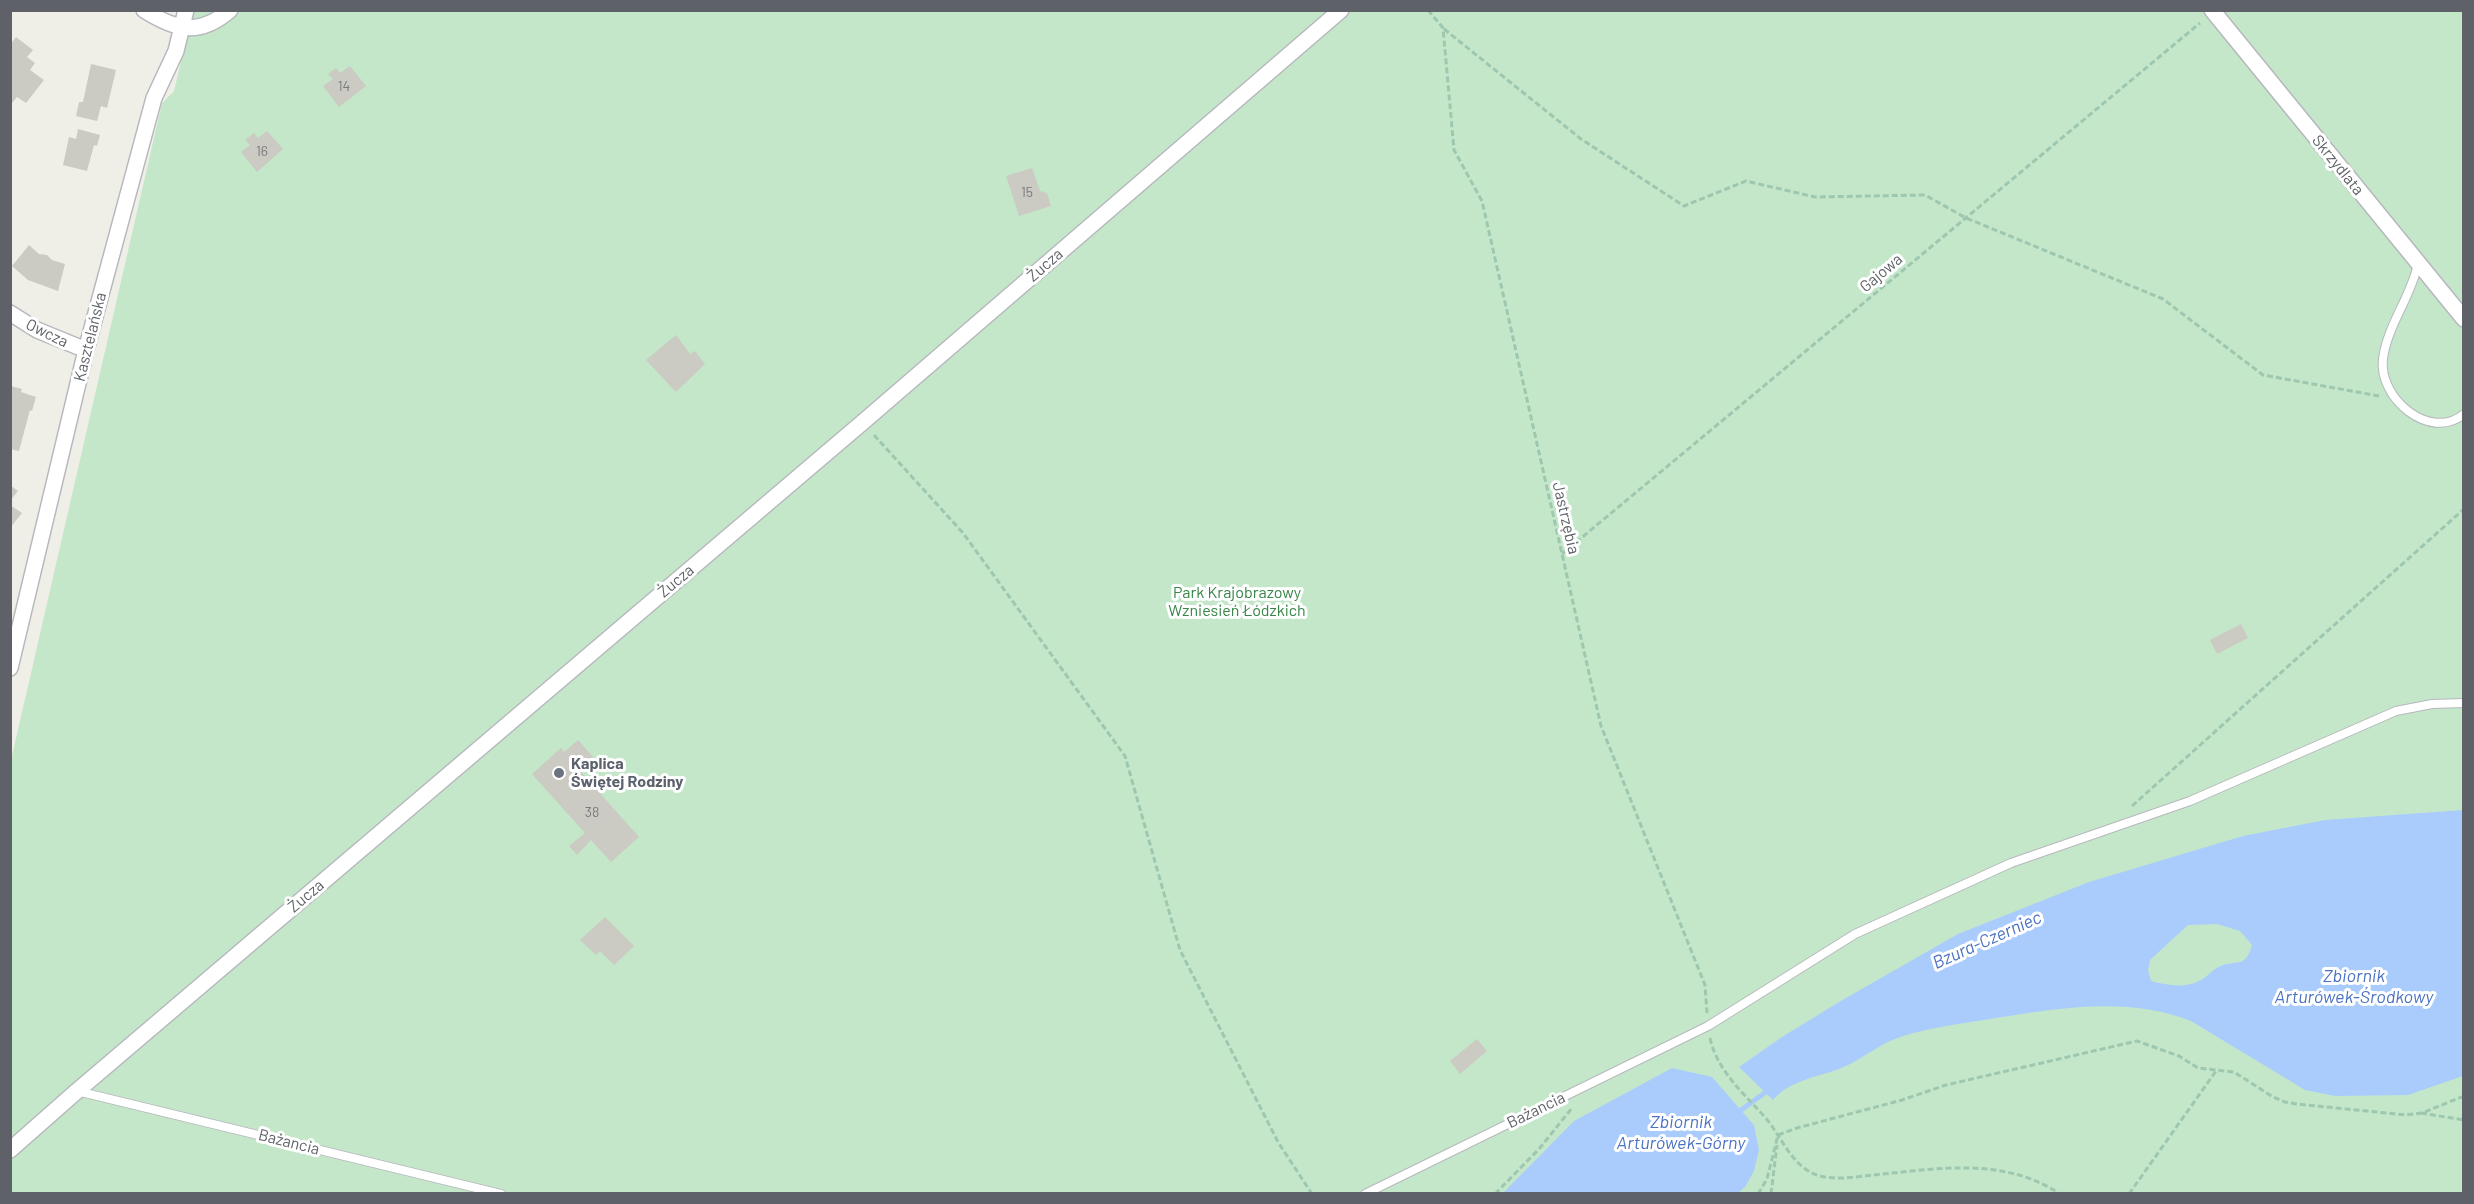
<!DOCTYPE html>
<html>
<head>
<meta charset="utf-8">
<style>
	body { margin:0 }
	#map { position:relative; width:2474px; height:1204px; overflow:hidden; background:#f0efe7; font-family:Barlow,sans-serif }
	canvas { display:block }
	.frame { position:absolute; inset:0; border:12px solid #5e6167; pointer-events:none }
</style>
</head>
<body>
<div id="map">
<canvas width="2474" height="1204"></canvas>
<div class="frame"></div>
</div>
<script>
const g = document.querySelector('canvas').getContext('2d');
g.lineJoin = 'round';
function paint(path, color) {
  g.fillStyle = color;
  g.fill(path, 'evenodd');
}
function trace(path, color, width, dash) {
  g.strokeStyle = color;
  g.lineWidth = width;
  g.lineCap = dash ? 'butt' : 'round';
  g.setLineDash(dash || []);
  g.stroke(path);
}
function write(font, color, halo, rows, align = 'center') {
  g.font = font + ' Barlow,sans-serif';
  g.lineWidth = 6;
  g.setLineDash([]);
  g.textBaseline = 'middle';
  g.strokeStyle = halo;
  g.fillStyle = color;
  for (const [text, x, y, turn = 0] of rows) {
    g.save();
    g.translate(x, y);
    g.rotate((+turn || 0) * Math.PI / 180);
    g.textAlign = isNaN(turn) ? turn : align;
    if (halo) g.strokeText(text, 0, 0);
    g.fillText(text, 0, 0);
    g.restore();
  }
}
const green = new Path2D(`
	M193,11H2463V1193L11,1194V760L162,103L174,91Z`);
const water = new Path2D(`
	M2463,810V1076L2408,1095L2335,1096L2305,1090L2191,1021C2124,995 2053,1009 1984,1020C1952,1025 1919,1029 1890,1041C1875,1048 1861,1059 1846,1066C1822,1077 1790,1079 1773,1100L1739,1067L1782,1037L1839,1002L1958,934L2089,882L2243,836L2325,820ZM2217,924L2240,931L2252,945C2245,969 2238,959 2221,966C2212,969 2206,979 2197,982C2183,988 2165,985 2151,981L2148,970L2150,960L2188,925Z
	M1672,1068L1712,1077L1754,1125L1759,1150L1754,1171L1745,1187L1738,1193H1503L1574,1121Z`);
const stream = new Path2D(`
	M1737,1113L1770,1089`);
const building = new Path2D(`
	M16,37L33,50L27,57L35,63L30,70L44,80L26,103L17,97L12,103L10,102V45Z
	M91,64L116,70L107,108L101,106L97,121L76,116L79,102H83Z
	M350,66L366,86L339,107L323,86L333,79L328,74L336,68L340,73Z
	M78,129L100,135L97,146L94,145L87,171L63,165L69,137L76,139Z
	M267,131L283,149L257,172L241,152L250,145L245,140L254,133L258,138Z
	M1032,168L1040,191L1047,193L1051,206L1019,216L1006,176Z
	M29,245L39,254L47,255L52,260L65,264L58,291L28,280L12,266Z
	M676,335L690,354L695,351L705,364L676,392L646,360Z
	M11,386L22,389L21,392L36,397L32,411L30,410L19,451L10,449Z
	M10,485L18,491L10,501Z
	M10,505L22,513L10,528Z
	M2241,624L2248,638L2217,654L2210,640Z
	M578,740L593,757L579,770L596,788L600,785L602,788L598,791L639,837L611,862L591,840L577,855L569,846L585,833L532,774L561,748L564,752Z
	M605,917L634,946L614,965L600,951L596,955L580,940Z
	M1477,1039L1487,1051L1460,1074L1450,1061Z`);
const path = new Path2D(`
	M1428,10L1443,28L1454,150L1482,201L1601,726L1705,985L1707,1013
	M1444,29L1581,139L1684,206L1746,181L1815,197L1925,195L1966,218L2163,299L2263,375L2379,396
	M874,435L963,533L1125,756L1180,950L1278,1142L1312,1194
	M1562,554L2200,23
	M2132,806L2464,509
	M1710,1038C1717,1070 1742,1092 1764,1116C1780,1134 1788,1159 1810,1172C1828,1182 1854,1177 1873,1175C1937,1169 2003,1156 2060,1194
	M2421,1113L2464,1120
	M1778,1135L1797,1128L1902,1100L1946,1085L2137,1041L2179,1056L2198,1068L2234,1072L2273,1097L2285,1102L2297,1104L2406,1115L2422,1113L2464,1096
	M1495,1194L1539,1149L1572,1108
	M1758,1194L1767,1179L1778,1135
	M1771,1194L1777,1145
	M2129,1194L2216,1071`);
const service = new Path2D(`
	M2418,264C2411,297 2387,326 2383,359C2378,398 2430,442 2464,414
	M77,1091L501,1194
	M1365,1194L1708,1026L1855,934L2011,863L2190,801L2396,711L2432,704L2464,703`);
const minor = new Path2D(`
	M144,10C177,31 200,36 230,10
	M2212,10L2464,319
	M10,313L37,330L86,350
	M10,668L86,350L154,98L176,51L186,10
	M10,1150L77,1091L863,422L1341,10`);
const markers = [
	[559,773,6,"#6b7280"]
];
const numberNames = [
	["14",344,86],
	["16",262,151],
	["15",1027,192],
	["38",592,812]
];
const streetNames = [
	["Skrzydlata",2338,165,51],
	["Żucza",1045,265,-41],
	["Gajowa",1881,273,-40],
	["Owcza",47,333,26],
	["Kasztelańska",90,337,-76],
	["Jastrzębia",1566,518,77],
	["Żucza",676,581,-40],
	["Żucza",306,896,-40],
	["Bażancia",1536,1110,-26],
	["Bażancia",289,1142,14]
];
const parkNames = [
	["Park Krajobrazowy",1237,593],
	["Wzniesień Łódzkich",1237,611]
];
const worshipNames = [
	["Kaplica",571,764],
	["Świętej Rodziny",571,782]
];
const waterNames = [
	["Bzura-Czerniec",1987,940,-24],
	["Zbiornik",2354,976],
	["Arturówek-Środkowy",2354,997],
	["Zbiornik",1681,1122],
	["Arturówek-Górny",1681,1143]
];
paint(green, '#c4e7ca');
paint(water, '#aaccfd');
trace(stream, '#aaccfd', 5);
paint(building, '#cbcac3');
trace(service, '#b7b8bd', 10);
trace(minor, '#b7b8bd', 18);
trace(path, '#9ec7b0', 3, [6, 3]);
trace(service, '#fff', 8);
trace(minor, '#fff', 15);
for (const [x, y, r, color] of markers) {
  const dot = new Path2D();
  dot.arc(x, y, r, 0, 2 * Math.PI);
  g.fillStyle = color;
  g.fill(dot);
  trace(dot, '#fff', 2);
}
write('14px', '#797b7e', null, numberNames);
write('16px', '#5e6167', '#fff', streetNames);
write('16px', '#378547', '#fff', parkNames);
write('bold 16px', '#5b616d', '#fff', worshipNames, 'left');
write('italic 18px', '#4b72c2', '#fff', waterNames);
</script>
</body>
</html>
